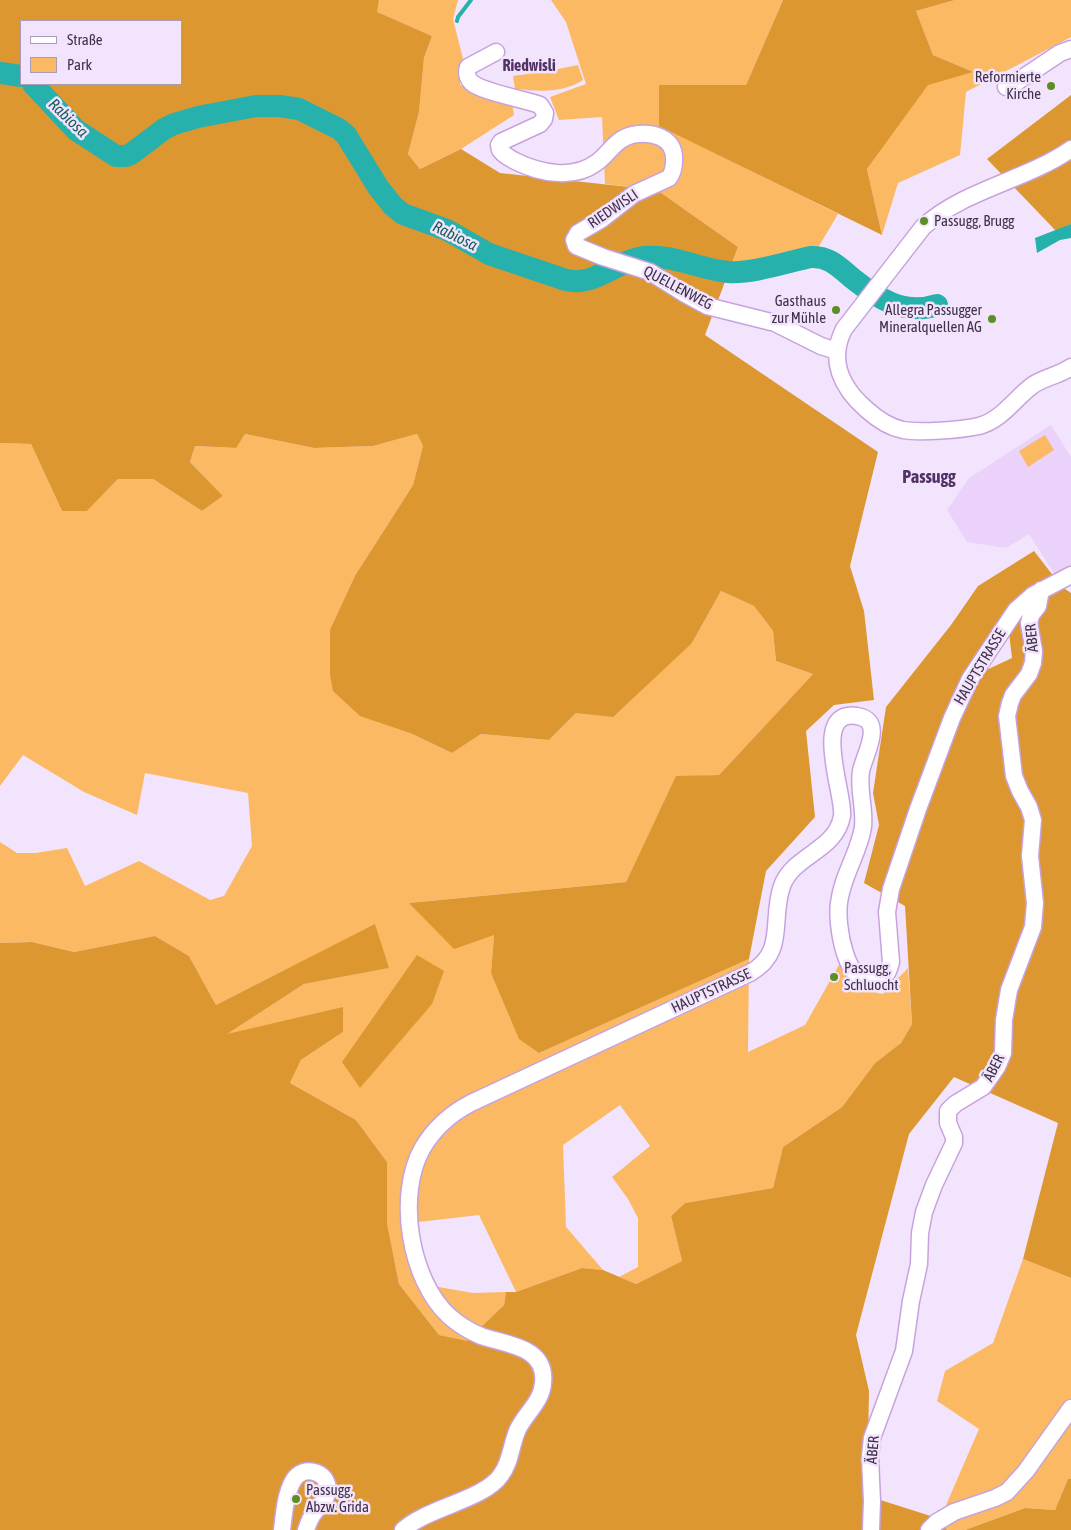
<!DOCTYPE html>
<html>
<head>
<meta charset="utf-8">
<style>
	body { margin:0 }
	#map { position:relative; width:1071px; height:1530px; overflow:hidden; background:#f2e4fc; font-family:"Asap Condensed",sans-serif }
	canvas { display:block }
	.legend { position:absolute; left:20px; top:20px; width:162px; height:65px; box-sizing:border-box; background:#f2e4fc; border:1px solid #ab9cb5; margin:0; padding:6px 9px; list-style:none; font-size:15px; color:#40314a }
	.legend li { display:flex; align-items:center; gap:10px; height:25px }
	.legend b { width:25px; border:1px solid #ab9cb5 }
</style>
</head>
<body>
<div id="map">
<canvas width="1071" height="1530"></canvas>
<ul class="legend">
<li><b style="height:6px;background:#fff"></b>Straße</li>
<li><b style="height:14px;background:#fbb963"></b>Park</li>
</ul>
</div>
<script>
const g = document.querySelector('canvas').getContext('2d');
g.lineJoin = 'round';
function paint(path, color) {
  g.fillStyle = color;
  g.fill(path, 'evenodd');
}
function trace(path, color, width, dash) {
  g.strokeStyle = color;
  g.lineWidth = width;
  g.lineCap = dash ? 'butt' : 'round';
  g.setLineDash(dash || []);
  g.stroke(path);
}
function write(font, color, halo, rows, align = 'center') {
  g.font = font + ' "Asap Condensed",sans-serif';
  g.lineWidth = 5;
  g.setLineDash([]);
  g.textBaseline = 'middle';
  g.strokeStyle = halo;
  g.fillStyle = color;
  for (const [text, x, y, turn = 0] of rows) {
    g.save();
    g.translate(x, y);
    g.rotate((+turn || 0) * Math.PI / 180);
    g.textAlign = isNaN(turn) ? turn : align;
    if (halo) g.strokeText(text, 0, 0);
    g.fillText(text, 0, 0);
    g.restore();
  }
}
const built = new Path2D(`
	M1051,425L1071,457V570L1057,578L1029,534L1006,548L967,542L947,510L969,478Z`);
const green = new Path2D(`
	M379,0H458L453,19L463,59L460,85L512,102L514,115L461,149L420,169L408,154L419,112L424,58L432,36L376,12Z
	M551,0H783L746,85H659V125L838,214L809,263L726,281L738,247L657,190L605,184L602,117L559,120L550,97L586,84L566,22Z
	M955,0H1071V37L966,92L960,155L898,183L882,235L867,169L928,84L972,72L933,55L916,11Z
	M578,65L583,80C561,94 539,91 515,89L513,76L548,71Z
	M245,434L314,448L373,446L417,434L423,446L413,485L356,574L410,733L452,753L481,734L549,740L576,713L692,643L721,591L754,606L773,631L776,661L813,674L719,775L676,777L626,882L409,903L494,935L491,973L539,1053L749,959L748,1052L805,1025L840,963L852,988L883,994L908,968L912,1024L901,1043L875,1063L842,1107L783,1147L773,1188L685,1203L671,1216L682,1261L636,1284L619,1277L638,1267V1218L628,1199L612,1177L650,1146L620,1105L563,1145L566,1227L603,1270L582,1268L516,1292L479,1215L410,1223L427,1285L473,1293L506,1292L504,1305L467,1342L439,1335L399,1284L387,1223V1162L356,1120L290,1083L301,1060L343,1032L225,1035L304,984L388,968L375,925L216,1005L189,956L155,936L74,952L32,942L0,943V842L17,853H36L67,848L85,886L139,861L210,900L224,896L252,846L248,793L145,773L137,815L84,792L23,755L0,786V443L31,444L62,511H87L118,479H153L202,511L223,496L190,462L195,446L235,448Z
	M1045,435L1054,450L1028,467L1019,451Z
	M1023,1259L1071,1278V1479H1068L1055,1510L1025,1508L965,1530H947L940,1519L979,1429L937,1401L945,1371L993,1343Z`);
const forest = new Path2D(`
	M0,0H379L377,12L432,36L424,58L419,112L408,154L420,169L461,149L500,173L657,190L738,247L705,335L878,452L850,566L864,611L874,700L834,705L806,731L815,817L766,871L749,959L539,1053L519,1039L491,973L494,935L454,949L409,903L626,882L676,776L719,775L813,674L776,661L773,631L754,606L721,591L692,643L613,717L576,713L549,740L481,734L452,753L410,733L360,716L333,691L330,675V630L356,574L413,485L423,446L417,434L373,446L314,448L245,434L236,448L195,446L190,462L223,496L202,511L153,479H118L87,511H62L31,444L0,443ZM21,21H181V84H21Z
	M783,0H955L916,11L933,55L973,72L928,85L867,169L882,235L659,126V85H746Z
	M1071,95V224L1056,231L987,159Z
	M1034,551L1062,587L1071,593V1278L1023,1259L1058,1123L954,1077L909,1134L856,1335L869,1391L868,1443L871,1497L940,1519L947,1530H0V943L32,942L74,952L155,936L189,956L216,1005L375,924L389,968L304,984L227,1034L343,1007V1032L301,1060L290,1083L356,1120L387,1162V1223L399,1284L439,1335L467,1341L504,1305L506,1292H516L582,1268L603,1270L636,1284L682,1261L671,1216L685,1203L773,1188L783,1147L842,1107L875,1063L901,1043L912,1024L905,906L864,883L879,825L873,793L886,707L951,625L978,586ZM1009,633L1012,658L982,672Z
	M417,955L444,971L432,1004L360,1088L342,1062Z
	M1068,1479H1071V1530H965L1025,1508L1055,1510Z`);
const water = new Path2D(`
	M1071,224V238L1060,240L1037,253L1035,238Z`);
const stream = new Path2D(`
	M457,21L458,17L471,0`);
const river = new Path2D(`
	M0,73L21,76
	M33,84L76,130L116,156H126L131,154L164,129L174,124L198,117L256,106H279L299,109L339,129L346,135L378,187L393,206L403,214L447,230L489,254L566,280C595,287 617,260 645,257C673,254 701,270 728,272C752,274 787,262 811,257C829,256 839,267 852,278C877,298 904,316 937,305`);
const minor = new Path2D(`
	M496,52L468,67C466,73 467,77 471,82C481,92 524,99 540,105L545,113L544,119L540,124L501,142L499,145L500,150C504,155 509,158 515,161C539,173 573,180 596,163C609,154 615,139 632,135C652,131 675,137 674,160C674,167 673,173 669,178L634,194L602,219L578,233L574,240L576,246L603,257L650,272L685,294L707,306L775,323L821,346L837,351
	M1006,87L1015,83L1060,53L1071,49
	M1071,149C1025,181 965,189 923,227L844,329C828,360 842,388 866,409C877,419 888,427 903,430C920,433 960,430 979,426C1002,420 1015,398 1033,385C1045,377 1060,375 1071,367
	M282,1530C284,1515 285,1495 293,1481C303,1462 333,1473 327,1494C325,1501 318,1507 314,1513C310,1518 308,1524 306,1530
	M403,1530C428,1507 484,1500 501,1475C511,1462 511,1444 518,1429C526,1413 542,1401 543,1383C547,1346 506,1345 481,1336C469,1331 458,1324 449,1316C410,1280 396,1196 422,1149C434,1128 450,1114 471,1103L750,973C787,952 770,920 782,886C793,855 836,851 842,816C845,795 810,709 857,716C886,721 864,755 861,771C858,790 865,808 863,827C859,853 842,876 839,903C836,923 845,989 876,981C886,979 889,970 891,962L887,912L891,889L918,809L952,718L970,679L1016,610L1033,595L1071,575
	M871,1530L872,1501L870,1457L872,1438L904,1351L911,1301L919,1264L920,1233L924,1212L934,1185L954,1143V1137L948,1123V1111L955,1104L983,1087L997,1067L1003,1053L1004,1020L1009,990L1033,927L1035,903L1030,856L1033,820L1029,807L1020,791L1014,776L1007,716L1010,703L1013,695L1029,674L1033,663L1034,651L1029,623L1031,615L1038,606L1041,590
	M929,1530L937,1522L954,1512L995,1498L1007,1492L1026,1471L1071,1408`);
const markers = [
	[1051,86,5,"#5c8e25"],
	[924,221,5,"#5c8e25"],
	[836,310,5,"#5c8e25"],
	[992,319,5,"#5c8e25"],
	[834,977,5,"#5c8e25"],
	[296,1499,5,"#5c8e25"]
];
const poiNames = [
	["Reformierte",1041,77],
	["Kirche",1041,94],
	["Passugg, Brugg",934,221,"left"],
	["Gasthaus",826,301],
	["zur Mühle",826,318],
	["Allegra Passugger",982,310],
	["Mineralquellen AG",982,327],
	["Passugg,",844,968,"left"],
	["Schluocht",844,985,"left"],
	["Passugg,",306,1490,"left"],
	["Abzw. Grida",306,1507,"left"]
];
const streetNames = [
	["RIEDWISLI",613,209,-34],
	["QUELLENWEG",678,288,28],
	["ÄBER",1032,638,-95],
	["HAUPTSTRASSE",980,667,-59],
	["HAUPTSTRASSE",711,991,-25],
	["ÄBER",994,1068,-63],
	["ÄBER",873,1450,-85]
];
const neighbourhoodNames = [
	["Riedwisli",529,66]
];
const waterNames = [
	["Rabiosa",68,118,44],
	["Rabiosa",455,236,26]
];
const quarterNames = [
	["Passugg",929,477]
];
paint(built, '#ead2fb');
paint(green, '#fbb963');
paint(forest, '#dc9731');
paint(water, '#26b1ad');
trace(stream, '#26b1ad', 4);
trace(river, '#26b1ad', 22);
trace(minor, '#c7a3de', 19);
trace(minor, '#fff', 16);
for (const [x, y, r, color] of markers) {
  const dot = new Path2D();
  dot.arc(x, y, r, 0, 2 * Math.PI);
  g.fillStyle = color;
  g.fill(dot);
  trace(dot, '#f2e4fc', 2);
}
write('15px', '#40314a', '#f2e4fc', poiNames, 'right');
write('15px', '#40314a', '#f2e4fc', streetNames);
write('bold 16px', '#523265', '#f2e4fc', neighbourhoodNames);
write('italic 16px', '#155d5b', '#f2e4fc', waterNames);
write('bold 18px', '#523265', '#f2e4fc', quarterNames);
</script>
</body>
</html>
